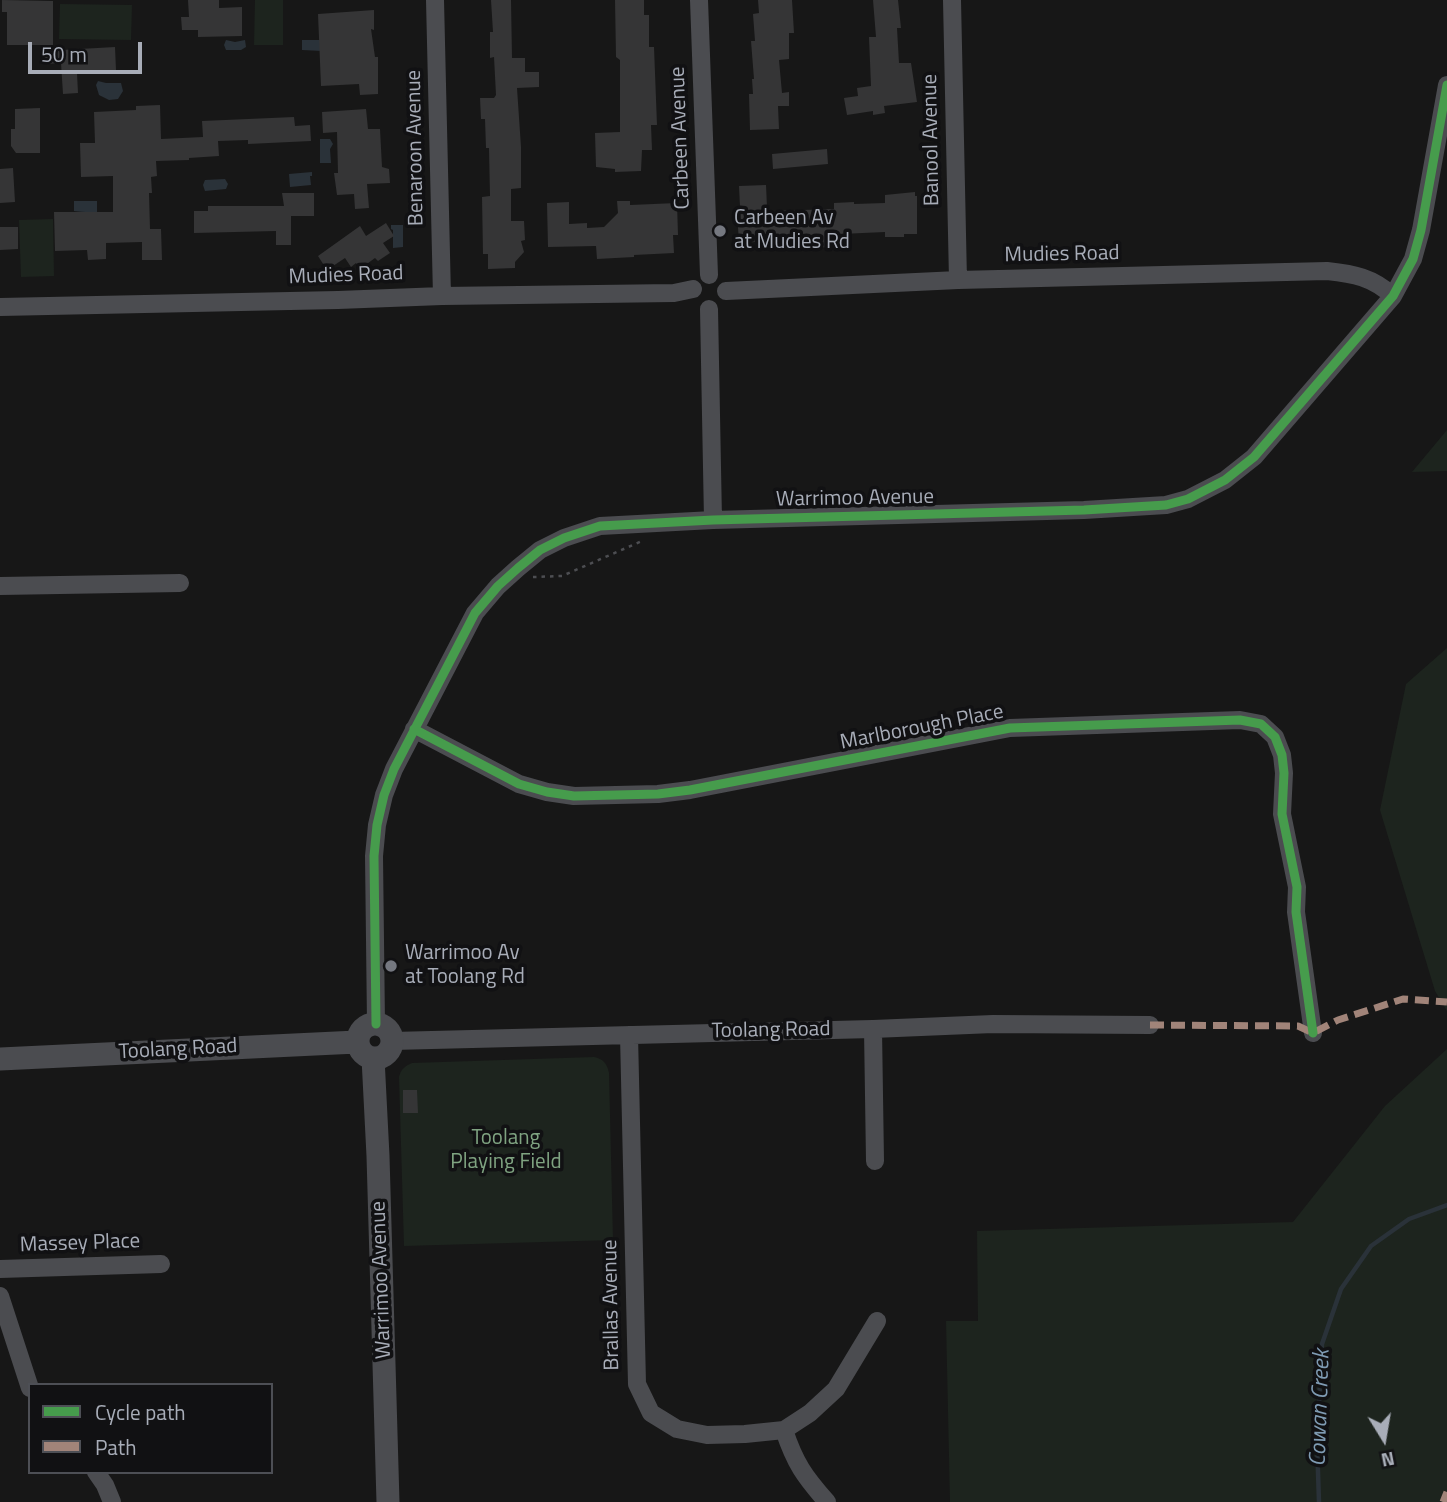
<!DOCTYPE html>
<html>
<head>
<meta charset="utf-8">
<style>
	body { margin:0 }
	#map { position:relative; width:1447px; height:1502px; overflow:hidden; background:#171717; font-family:"Titillium Web",sans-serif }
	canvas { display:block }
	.legend { position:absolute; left:28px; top:1383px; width:245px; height:91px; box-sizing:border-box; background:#111113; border:2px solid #4d4f55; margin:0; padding:9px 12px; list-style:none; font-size:21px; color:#a8adb8 }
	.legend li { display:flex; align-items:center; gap:14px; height:35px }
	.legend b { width:35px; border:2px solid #4d4f55 }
	.north { position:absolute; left:1349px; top:1404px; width:70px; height:70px; -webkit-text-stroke:5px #111113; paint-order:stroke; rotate:169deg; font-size:19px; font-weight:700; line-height:28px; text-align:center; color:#a8adb8 }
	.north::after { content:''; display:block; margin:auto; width:24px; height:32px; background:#a8adb8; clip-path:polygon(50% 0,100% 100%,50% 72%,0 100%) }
	.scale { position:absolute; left:28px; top:42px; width:114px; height:32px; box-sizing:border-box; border:4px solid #a8adb8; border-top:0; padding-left:9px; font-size:21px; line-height:24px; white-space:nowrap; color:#a8adb8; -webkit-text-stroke:5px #111113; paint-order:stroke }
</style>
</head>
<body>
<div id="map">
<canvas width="1447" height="1502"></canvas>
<ul class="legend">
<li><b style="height:9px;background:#469c4c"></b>Cycle path</li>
<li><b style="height:9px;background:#a18479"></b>Path</li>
</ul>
<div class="north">N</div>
<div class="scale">50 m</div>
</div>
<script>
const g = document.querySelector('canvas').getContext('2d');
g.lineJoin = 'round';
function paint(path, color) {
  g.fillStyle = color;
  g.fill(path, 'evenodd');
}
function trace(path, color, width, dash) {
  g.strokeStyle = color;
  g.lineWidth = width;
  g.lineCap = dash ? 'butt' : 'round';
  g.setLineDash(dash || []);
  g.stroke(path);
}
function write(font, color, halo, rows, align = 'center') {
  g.font = font + ' "Titillium Web",sans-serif';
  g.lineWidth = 7;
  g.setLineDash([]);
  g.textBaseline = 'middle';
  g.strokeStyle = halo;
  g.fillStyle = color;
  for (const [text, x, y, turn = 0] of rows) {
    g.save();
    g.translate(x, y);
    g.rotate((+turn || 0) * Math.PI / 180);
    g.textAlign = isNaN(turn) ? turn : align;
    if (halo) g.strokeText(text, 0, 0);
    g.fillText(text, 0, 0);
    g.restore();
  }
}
const green = new Path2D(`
	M255,0H283V45H254Z
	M60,4L132,5L131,40L59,39Z
	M53,219L54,276L21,277L19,220Z
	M1447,430V471L1412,472Z
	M1447,648V1011L1435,991L1380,810L1406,684Z
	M1447,1049V1502H950L946,1321H978L977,1231L1293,1222L1385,1106Z
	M594,1057C603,1059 607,1063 609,1073L613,1240L404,1246L399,1077C401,1069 405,1066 412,1063Z`);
const water = new Path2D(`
	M226,40L235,42L245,40L246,47L241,50H226L224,45Z
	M302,40H323L322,51L302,50Z
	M98,81L106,83H121L123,91L118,99L109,100L99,95L96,85Z
	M320,139H330L333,144L330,149L331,163H320Z
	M312,172V176H310L311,185L290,187L289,174Z
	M225,179L228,184L226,189L205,191L203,185L205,180Z
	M74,201H97V212C92,212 78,212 74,211Z
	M391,225H403V247L393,248V230L391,229Z`);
const stream = new Path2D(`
	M1319,1502L1317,1442L1322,1344L1341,1289L1371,1246L1409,1219L1447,1205`);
const building = new Path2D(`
	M2,0L53,1V45H7V12H2Z
	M188,0H219V8L242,7V36L198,37V30H182L181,17H189Z
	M491,0H511L512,58H525V72H539V87L517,88L521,147V188L511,189V221H524L525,240L521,241L524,252L515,262V268L488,269V254H483L482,197L490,196L489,148H486L485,119H481L480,98H494L496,95L494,57L490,58V32H493Z
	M615,0H644V15H649V47H654L657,125H651L652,150H642L641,171L615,172V169L596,167L595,133L620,132V60L616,57Z
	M758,0H792L794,33H789V59L779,60L782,93L789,92V106H778L779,129L750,130L749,94H753L752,79H754L751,41H755L753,14L759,13Z
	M873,0H898L901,28H897L899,63H911L917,102L884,106L885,113L873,115V111L847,115L844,98L858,96L857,88L871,86L869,37H876Z
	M374,10V30L371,29L375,57H378V94L360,95L359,84L321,86L318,14Z
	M115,47L116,70L77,73L78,93L63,94L61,63L44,64V51Z
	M160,105L161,139L203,137L202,121L294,117L295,126L310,125L311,141L248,144V140L218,141L219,156L189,158V160L156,161L157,176L151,177L152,193H149L150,229H161L162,260H142V242L106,243V259L88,260L87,250L55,251L54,212H113V176L81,177L80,143H95L94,112L136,110V106Z
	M40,108V153H16L11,146V129H15V109Z
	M366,109L368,129H380L382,167L389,169L390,183L367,184L369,208L355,209L354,194L337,195L334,173H338L337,132L323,133L322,112Z
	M827,149L828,164L773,169L772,154Z
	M13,168L15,202L0,203V169Z
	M766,185L767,207L769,206L770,211L834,209V203L854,202V204L885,203V195L915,192V196H917V234H904V237H885V232L841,234L842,247L798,248V245L784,246V240L739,243L738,227H741L739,186Z
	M282,193H314V216H291V245H276V231L194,233V211H208V206H284Z
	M617,201H630V205L677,203L678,235H673L674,253L634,255V257L597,259L596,246L548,247L547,203L569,202V224L587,223V228L604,227L618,213Z
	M386,223L394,236L383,243L390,253L378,261L375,258L360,269L356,263L351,267L345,258L327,270L318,256L360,226L366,236Z
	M0,227H18V249L0,250Z
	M403,1090H417L418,1113H403Z`);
const path = new Path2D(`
	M533,577L562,576L642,541`);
const minor = new Path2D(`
	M435,0L442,296
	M699,0L709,275
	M952,0L958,280
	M726,291L958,280L1327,271C1354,274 1372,277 1393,296
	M0,307L338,300L442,296L674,293L693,289
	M709,309L713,520
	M0,586L180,583
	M414,729L519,784L547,792L574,796L658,794L690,790L1010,728L1240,720L1261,724L1275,737L1282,755L1284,773L1282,814L1297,887L1296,912L1313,1033
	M376,1024L374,856L377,825L384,795L394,769L475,613L498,586L518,568L540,550L564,538L600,526L713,520L1084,510L1166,505L1188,499L1225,480L1254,457L1393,296L1413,259L1421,230L1447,85
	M873,1029L875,1161
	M629,1035L637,1384L651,1413L677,1429L707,1435L745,1434L784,1430L810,1413L836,1389L877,1321
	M392,1041L873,1029L993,1024L1150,1025
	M0,1269L161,1264
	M0,1296L30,1388
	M784,1430C795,1463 804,1476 827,1502
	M96,1472L105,1485L112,1502`);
const tertiary = new Path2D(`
	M358 1041a17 17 0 1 1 34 0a17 17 0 1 1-34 0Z
	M373,1058L378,1156L388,1502
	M0,1059L357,1042`);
const quiet = new Path2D(`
	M1150,1025L1298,1026L1313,1033L1338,1020L1403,999L1447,1002
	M1443,1502L1447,1492`);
const cycleway = new Path2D(`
	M414,729L519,784L547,792L574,796L658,794L690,790L1010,728L1240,720L1261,724L1275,737L1282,755L1284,773L1282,814L1297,887L1296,912L1313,1033
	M376,1024L374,856L377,825L384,795L394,769L475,613L498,586L518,568L540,550L564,538L600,526L713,520L1084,510L1166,505L1188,499L1225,480L1254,457L1393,296L1413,259L1421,230L1447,85`);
const markers = [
	[720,231,7,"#757880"],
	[391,966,7,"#757880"]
];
const streetNames = [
	["Carbeen Avenue",681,138,-92],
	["Banool Avenue",932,140,-91],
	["Benaroon Avenue",416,148,-91],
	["Mudies Road",1062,255,-1],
	["Mudies Road",346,276,-2],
	["Warrimoo Avenue",855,499,-1],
	["Marlborough Place",922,728,-11],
	["Toolang Road",771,1031,-1],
	["Toolang Road",178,1050,-3],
	["Massey Place",80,1244,-2],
	["Warrimoo Avenue",382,1280,-92],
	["Brallas Avenue",612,1305,-91]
];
const poiNames = [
	["Carbeen Av",734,219],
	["at Mudies Rd",734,243],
	["Warrimoo Av",405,954],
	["at Toolang Rd",405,978]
];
const parkNames = [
	["Toolang",506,1139],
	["Playing Field",506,1163]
];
const waterNames = [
	["Cowan Creek",1321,1408,-88]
];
paint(green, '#1d241e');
paint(water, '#2a3239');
trace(stream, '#2a3239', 4.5);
paint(building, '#353536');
trace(path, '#4d4e52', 2.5, [3.5, 5]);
trace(minor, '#4b4c50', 18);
trace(tertiary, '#4b4c50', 23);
trace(quiet, '#a18479', 7, [14, 7]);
trace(cycleway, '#469c4c', 9);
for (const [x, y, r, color] of markers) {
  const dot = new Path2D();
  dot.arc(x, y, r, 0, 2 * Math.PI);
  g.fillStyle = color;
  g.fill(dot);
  trace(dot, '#111113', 2.5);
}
write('21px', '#a8adb8', '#111113', streetNames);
write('21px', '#a8adb8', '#111113', poiNames, 'left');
write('21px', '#7fa381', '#111113', parkNames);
write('italic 23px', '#7f9bb3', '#111113', waterNames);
</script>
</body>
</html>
